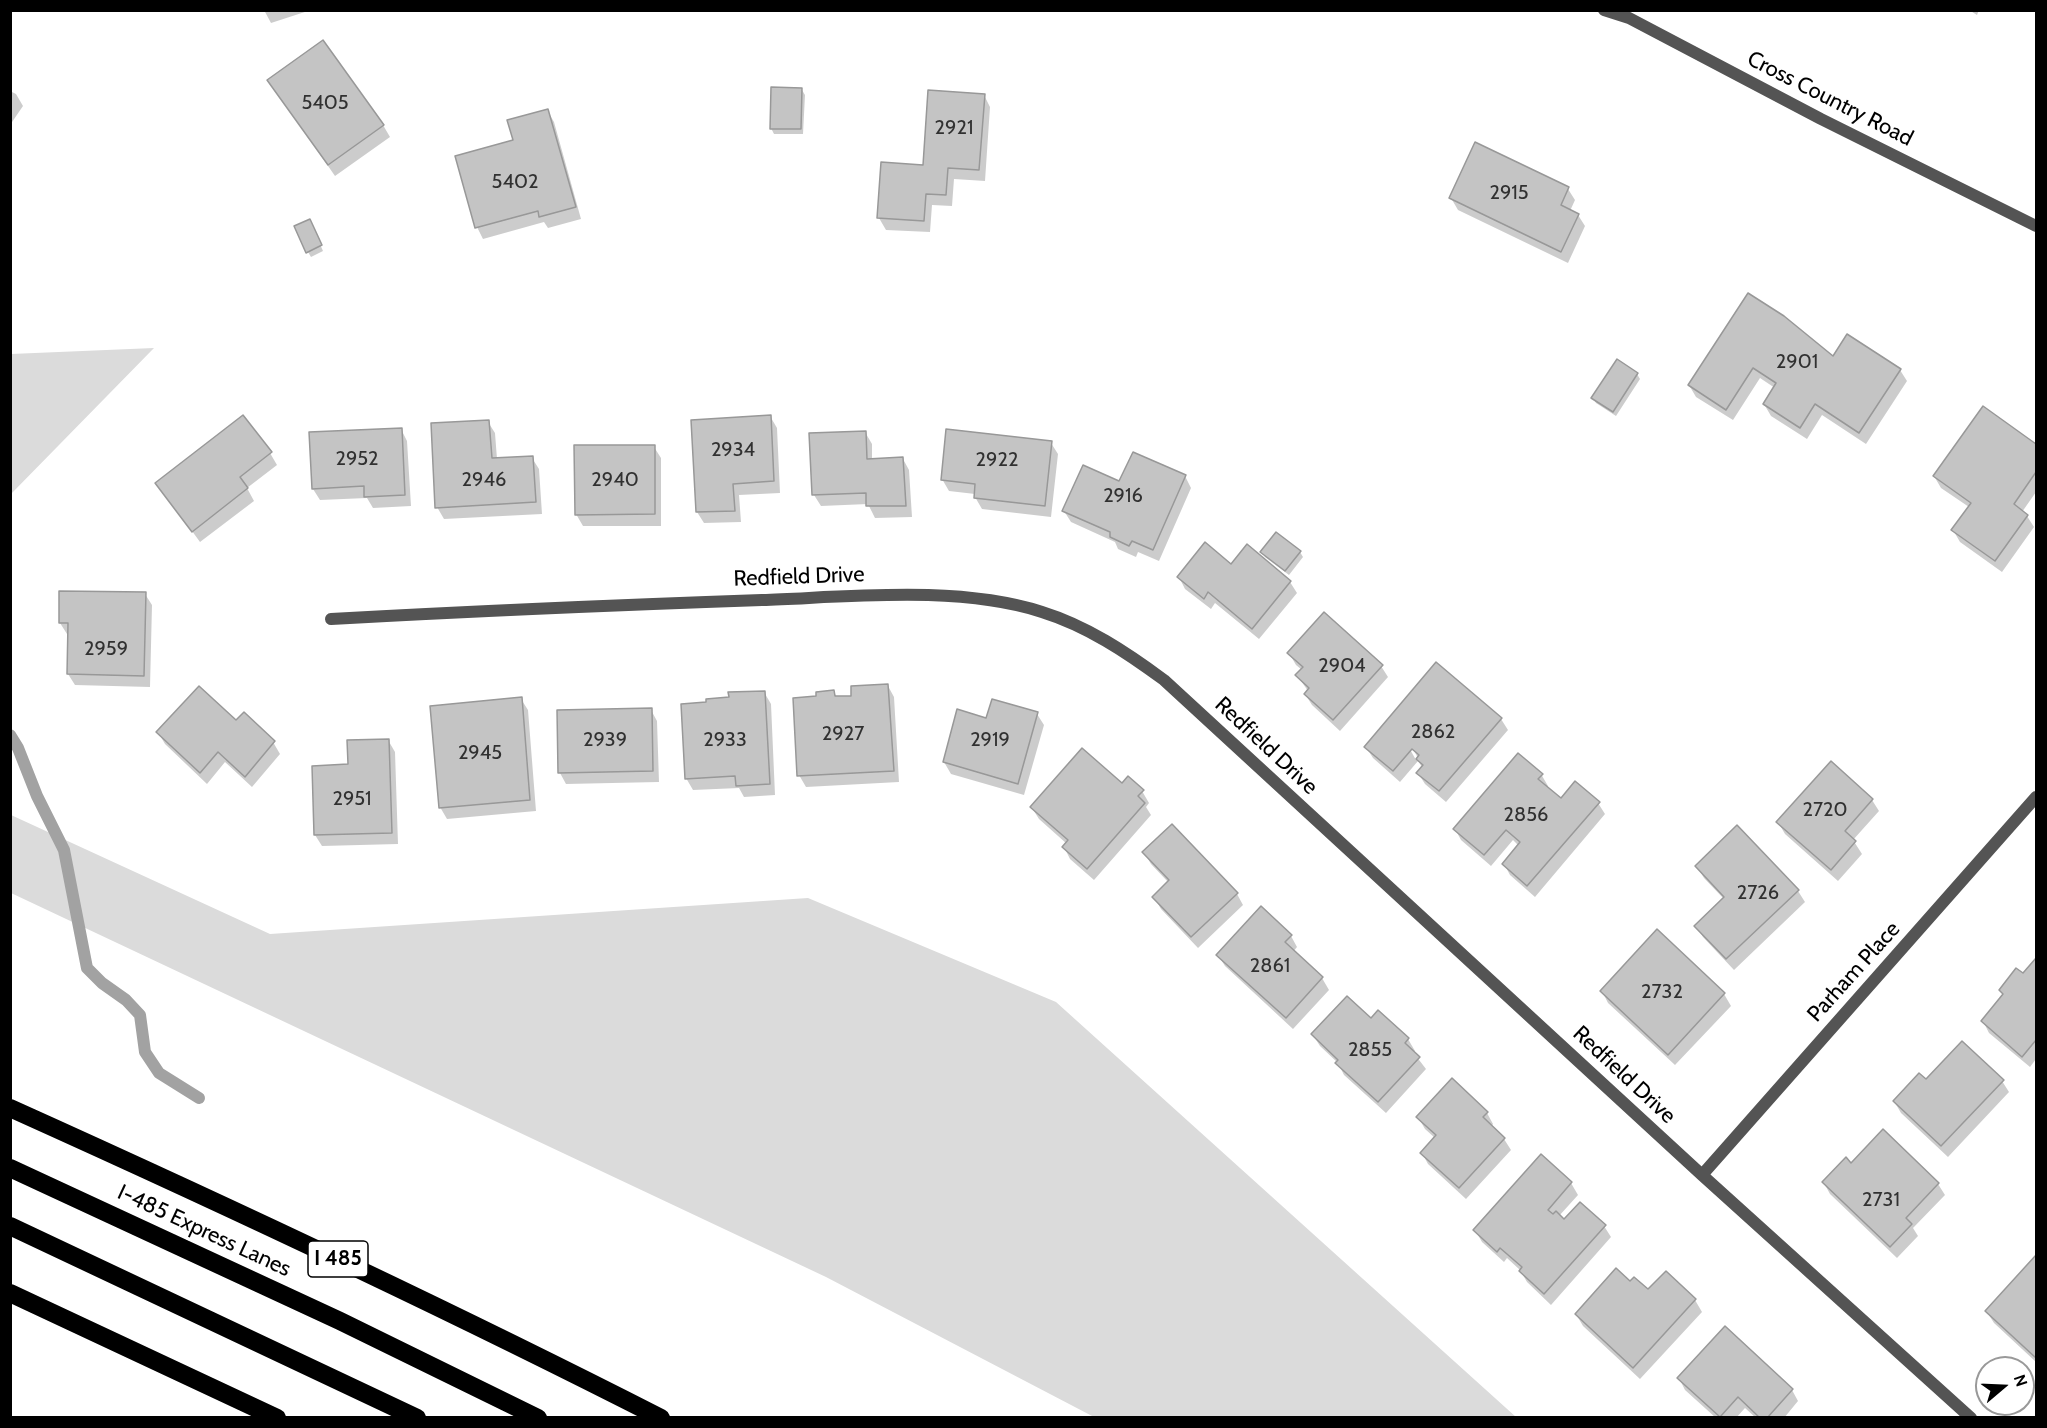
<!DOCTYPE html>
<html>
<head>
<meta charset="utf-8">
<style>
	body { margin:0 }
	#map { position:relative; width:2047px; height:1428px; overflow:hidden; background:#fff; font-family:Cabin,sans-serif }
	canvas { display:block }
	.frame { position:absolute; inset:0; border:12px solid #000; pointer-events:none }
	.north { position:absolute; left:1975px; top:1356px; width:60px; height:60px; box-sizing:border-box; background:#fff; border:2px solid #999; border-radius:50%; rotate:71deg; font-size:16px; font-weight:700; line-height:24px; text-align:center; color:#000 }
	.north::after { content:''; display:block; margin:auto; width:21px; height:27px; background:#000; clip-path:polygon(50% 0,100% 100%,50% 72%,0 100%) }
</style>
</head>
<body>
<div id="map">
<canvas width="2047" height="1428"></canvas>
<div class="frame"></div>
<div class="north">N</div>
</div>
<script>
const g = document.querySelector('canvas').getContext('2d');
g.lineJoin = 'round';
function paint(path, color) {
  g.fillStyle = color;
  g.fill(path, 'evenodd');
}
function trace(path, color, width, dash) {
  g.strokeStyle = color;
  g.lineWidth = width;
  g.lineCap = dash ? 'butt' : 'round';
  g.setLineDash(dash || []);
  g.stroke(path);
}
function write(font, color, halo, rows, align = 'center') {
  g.font = font + ' Cabin,sans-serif';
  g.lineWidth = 6;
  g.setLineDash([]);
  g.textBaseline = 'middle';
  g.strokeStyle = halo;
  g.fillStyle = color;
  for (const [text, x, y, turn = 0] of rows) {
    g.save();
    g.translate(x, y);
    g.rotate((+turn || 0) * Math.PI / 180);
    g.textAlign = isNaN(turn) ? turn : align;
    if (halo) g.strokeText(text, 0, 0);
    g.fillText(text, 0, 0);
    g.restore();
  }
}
const green = new Path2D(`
	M154,348L11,494V354Z
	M11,815L270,934L808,898L1056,1002L1516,1417H1094L826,1277L11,893Z`);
const shadow = new Path2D(`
	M264,10H311L271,23Z
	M1969,10H1979L1977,15Z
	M269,81L383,125L390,137L335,176Z
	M802,90L805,95L803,134H774L771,128Z
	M10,91L16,94L23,106L10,125Z
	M984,95L990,107L985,181L954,179L952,206L932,205L930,232L886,230L879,218L924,167Z
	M547,110L554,122L581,219L548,228L544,222L483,239L477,227L515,141Z
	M1568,189L1575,200L1570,211L1578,215L1585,226L1568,263L1458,210L1451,198Z
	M312,226L323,251L311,257L308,252Z
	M1783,317L1834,358L1900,370L1907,381L1866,444L1822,415L1807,439L1771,416L1764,404L1775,388L1760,378L1733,420L1696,397L1689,385Z
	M1637,374L1640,379L1616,416L1596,403L1593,398Z
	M1983,408L2036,446V492L2022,512L2027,516L2034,527L2002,572L1960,542L1953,530L1969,507L1941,488L1934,476Z
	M770,416L777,428L780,493L739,495L741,522L704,523L697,512Z
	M488,422L495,433L497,459L532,458L539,469L542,514L444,519L437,507Z
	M401,429L407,441L411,506L373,508L367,498L320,500L313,489Z
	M865,432L872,444V460L903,459L909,470L912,517L875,518L868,504L821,506L814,495Z
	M1051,443L1058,454L1051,517L982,509L975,497V494L949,491L942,479Z
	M654,447L661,458V526H583L576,514Z
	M270,453L277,465L247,488L254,501L200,542L157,483Z
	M1185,476L1191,488L1159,561L1138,552L1136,557L1118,549L1115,542L1071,522L1064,511L1120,483Z
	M1262,552H1300L1303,557L1289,575L1265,557Z
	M1231,566L1290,582L1297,593L1259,639L1215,603L1211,609L1185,589L1179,577Z
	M145,594L152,605L150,687L75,685L68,674L69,634H67L60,623Z
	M1289,653L1381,666L1388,677L1340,731L1312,705L1305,694L1308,691L1297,675L1302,670L1296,665Z
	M888,686L894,697L899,782L806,787L799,775L817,697L834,692L837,698L853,697Z
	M764,692L771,704L775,795L744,797L739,788L693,790L686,778L730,699Z
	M521,699L528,710L536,811L447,819L440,807Z
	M651,710L657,721L659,782L566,784L560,773Z
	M1037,714L1044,725L1024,795L951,774L944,762L987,720Z
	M1501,719L1508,730L1446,802L1425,784L1418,773L1422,767L1418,761L1400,782L1373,758L1366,747ZM1409,742L1418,758L1416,760L1407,744Z
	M158,732L273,742L280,754L252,787L225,762L207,784L165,744Z
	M388,740L395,752L398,844L322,846L315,835L349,766Z
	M1541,774L1548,786L1547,788L1561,800L1598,803L1605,814L1535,897L1510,875L1504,864L1519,846L1513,840L1491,866L1461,840L1455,829Z
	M1122,785L1142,791L1149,803L1146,807L1151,815L1094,880L1070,859L1064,847L1067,844L1039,819L1032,808Z
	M1872,800L1879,811L1853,840L1862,854L1838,881L1785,834L1778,822Z
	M1144,852L1237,894L1243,905L1198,948L1161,909L1154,897L1169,883L1151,864Z
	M1697,866L1798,891L1805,902L1734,970L1703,937L1696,926L1724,899L1704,878Z
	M1657,932L1724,994L1731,1006L1675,1065L1608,1003L1602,991Z
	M1291,936L1297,947L1293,952L1322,978L1329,990L1293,1029L1225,966L1218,955Z
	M2036,960V1059L2030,1067L1989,1033L1983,1021L2004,996L2000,990L2023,976Z
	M1378,1012L1408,1039L1415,1051L1413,1052L1426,1069L1386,1113L1344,1075L1338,1063L1320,1046L1313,1035L1371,1020Z
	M1926,1081H2002L2009,1092L1948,1157L1901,1113L1894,1101Z
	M1487,1113L1493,1124L1491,1127L1504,1139L1511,1150L1466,1199L1428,1164L1422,1153L1435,1138L1425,1129L1418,1117Z
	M1541,1156L1571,1183L1578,1195L1559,1216L1565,1221L1604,1226L1611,1237L1551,1305L1527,1282L1520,1270L1507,1258L1504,1262L1482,1242L1475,1230Z
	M1851,1165L1938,1184L1945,1195L1913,1228L1918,1236L1897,1258L1830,1194L1824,1183Z
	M2036,1257V1362L1994,1323L1987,1312Z
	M1666,1273L1695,1300L1702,1312L1640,1379L1583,1326L1576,1314L1648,1292Z
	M1679,1378L1792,1390L1798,1401L1784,1418H1756L1745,1408L1736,1418H1716L1685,1390Z`);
const stream = new Path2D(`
	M10,735L18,748L37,796L64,850L87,968L102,983L126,1000L140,1015L145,1052L159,1073L199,1098`);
const building = new Path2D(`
	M323,40L384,125L328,165L267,80Z
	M771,87L802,88L801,129H770Z
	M928,90L985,94L979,170L948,168L946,195L926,194L924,221L877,218L881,162L923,165Z
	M548,109L576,207L539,217L538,211L475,228L455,156L513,140L507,120Z
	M1475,142L1569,187L1561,205L1579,214L1561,252L1449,198Z
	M310,219L322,245L306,253L294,226Z
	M1748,293L1784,316L1833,356L1847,334L1901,369L1859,433L1815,404L1800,428L1763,404L1776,383L1753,368L1726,410L1688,385Z
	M1617,359L1638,373L1613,412L1591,398Z
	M1983,406L2036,444V472L2014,504L2028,515L1995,561L1951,530L1971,503L1933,476Z
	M243,415L272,452L240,477L248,488L192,532L155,483Z
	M771,415L774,481L733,484L735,511L696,512L691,420Z
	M489,420L492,458L533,456L536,502L435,508L431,423Z
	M402,428L405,495L364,497V486L312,489L309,432Z
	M946,429L1052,441L1045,506L974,498L975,484L941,480Z
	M866,431L867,459L903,457L906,506H866V493L812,495L809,433Z
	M574,445H655V514L575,515Z
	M1133,452L1186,475L1153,550L1132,541L1129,546L1110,537V532L1062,511L1083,465L1119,481Z
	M1276,532L1301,551L1285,571L1260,552Z
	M1205,542L1231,564L1247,544L1291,581L1252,629L1208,592L1204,599L1177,577Z
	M59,591L146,592L144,676L67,674L68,623H59Z
	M1324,612L1383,665L1333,720L1304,694L1309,688L1295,675L1303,667L1287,653Z
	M1436,662L1502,718L1439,791L1416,773L1423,765L1416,759L1419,755L1412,749L1393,771L1364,747Z
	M888,684L894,771L797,776L793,698L816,696V692L834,690L835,696H851V686Z
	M199,686L236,720L244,712L275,741L245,777L218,752L200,773L156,732Z
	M765,691L770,784L736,786L735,776L685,779L681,704L706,702V699L729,697L728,692Z
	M522,697L530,800L439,808L430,706Z
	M992,699L1038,712L1018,784L943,762L957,709L986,718Z
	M652,708L653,771L558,773L557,710Z
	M389,739L392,833L314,835L312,766L348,764L347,740Z
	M1082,748L1122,783L1128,776L1144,790L1138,796L1145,803L1087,869L1062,847L1068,840L1030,807Z
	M1518,753L1543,774L1538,779L1561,798L1575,781L1600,802L1527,886L1502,864L1520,842L1506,830L1484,855L1453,829Z
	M1831,761L1873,799L1845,831L1856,841L1831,870L1776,822Z
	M1172,824L1238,893L1191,937L1152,897L1169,880L1142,852Z
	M1737,825L1799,890L1726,959L1694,926L1724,897L1695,866Z
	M1261,906L1292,935L1285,942L1323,977L1286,1018L1216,955Z
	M1657,929L1725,993L1668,1055L1600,991Z
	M2036,958V1040L2022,1057L1981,1021L2003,994L1999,990L2016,968L2023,973Z
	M1347,996L1371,1018L1378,1010L1409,1038L1405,1043L1420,1057L1378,1102L1335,1063L1338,1060L1311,1034Z
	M1962,1041L2004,1080L1941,1146L1893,1101L1919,1073L1926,1079Z
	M1452,1078L1488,1112L1483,1117L1505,1138L1459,1188L1420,1153L1436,1135L1416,1117Z
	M1883,1129L1939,1183L1906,1218L1912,1224L1890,1247L1822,1182L1846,1157L1851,1163Z
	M1541,1154L1572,1182L1548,1210L1553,1214L1556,1211L1564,1219L1580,1202L1606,1225L1544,1294L1519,1271L1522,1267L1500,1248L1497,1252L1473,1230Z
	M2036,1255V1358L1985,1311Z
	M1616,1268L1630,1281L1634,1277L1648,1289L1666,1271L1696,1299L1633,1368L1575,1314Z
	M1725,1326L1793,1389L1767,1418H1760L1738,1397L1720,1417L1677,1378Z`);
const minor = new Path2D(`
	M1604,10L1629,18L1821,119L2036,226
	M331,619C475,611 618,605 762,600C849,597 958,585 1042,612C1087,626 1126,652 1164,680L1702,1175L1971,1418
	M1702,1175L2036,797`);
const motorway = new Path2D(`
	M10,1108C230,1207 447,1309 661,1418
	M10,1168L340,1321L538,1418
	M10,1226L417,1418
	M10,1293L277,1418`);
const numberNames = [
	["5405",325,103],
	["2921",954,128],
	["5402",515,182],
	["2915",1509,193],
	["2901",1797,362],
	["2934",733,450],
	["2952",357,459],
	["2922",997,460],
	["2946",484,480],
	["2940",615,480],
	["2916",1123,496],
	["2959",106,649],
	["2904",1342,666],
	["2862",1433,732],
	["2927",843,734],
	["2939",605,740],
	["2933",725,740],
	["2919",990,740],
	["2945",480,753],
	["2951",352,799],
	["2720",1825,810],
	["2856",1526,815],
	["2726",1758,893],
	["2861",1270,966],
	["2732",1662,992],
	["2855",1370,1050],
	["2731",1881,1200]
];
const shields = [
	[338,1259,60]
];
const shieldNames = [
	["I 485",338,1259]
];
const streetNames = [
	["Cross Country Road",1830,99,27],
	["Redfield Drive",799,577,-2],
	["Redfield Drive",1266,746,43],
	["Parham Place",1854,972,-48],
	["Redfield Drive",1624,1075,43],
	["I-485 Express Lanes",204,1231,25]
];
paint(green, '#dbdbdb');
paint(shadow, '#0003');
trace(stream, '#a2a2a2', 12);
paint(building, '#c4c4c4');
trace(building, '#989898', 1.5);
trace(minor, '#545454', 12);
trace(motorway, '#000', 18);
write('20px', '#313131', null, numberNames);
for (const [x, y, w] of shields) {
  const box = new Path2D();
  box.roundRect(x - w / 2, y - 18, w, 36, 4.5);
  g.fillStyle = '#fff';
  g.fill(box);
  trace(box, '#000', 1.5);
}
write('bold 21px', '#000', null, shieldNames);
write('22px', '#000', '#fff', streetNames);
</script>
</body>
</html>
